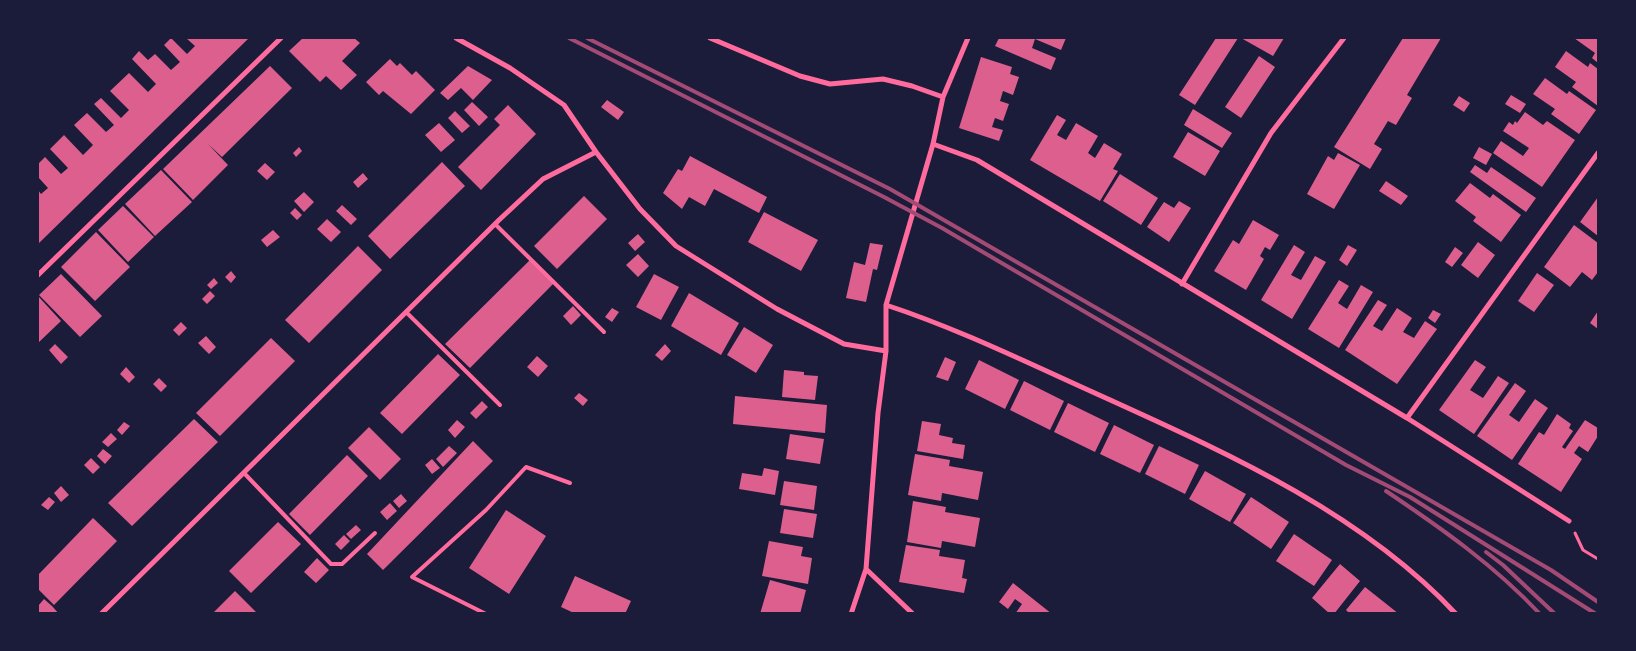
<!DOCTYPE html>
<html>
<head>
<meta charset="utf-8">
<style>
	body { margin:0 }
	#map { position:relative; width:1636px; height:651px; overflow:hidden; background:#1b1b3a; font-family:"Noto Sans",sans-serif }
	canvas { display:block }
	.frame { position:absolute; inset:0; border:39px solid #1b1b3a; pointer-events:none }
</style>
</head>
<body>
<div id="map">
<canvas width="1636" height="651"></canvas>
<div class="frame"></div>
</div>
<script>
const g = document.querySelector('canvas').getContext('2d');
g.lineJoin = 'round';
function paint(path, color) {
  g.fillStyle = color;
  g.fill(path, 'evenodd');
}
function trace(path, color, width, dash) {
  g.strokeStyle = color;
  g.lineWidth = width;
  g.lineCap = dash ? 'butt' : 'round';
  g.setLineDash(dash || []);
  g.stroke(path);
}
const building = new Path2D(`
	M171,38L187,54L195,46L186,38H249L38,244V190L41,194L48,188L38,177V164L45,157L61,174L68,168L50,149L64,135L83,155L93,145L74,125L87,113L106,132L114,125L94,104L101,98L121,118L129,110L110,91L129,73L148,92L156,84L132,59L139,51L148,60L155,54L171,70L180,62L164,45Z
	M303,38H354L360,43L342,61L357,75L341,90L326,76L320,82L289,51Z
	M999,38H1066L1061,50L1035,39L1032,48L1056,58L1051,70L995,46Z
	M1216,38H1238L1195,105L1179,95Z
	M1241,38H1284L1273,56Z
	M1403,38H1441L1407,95L1412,98L1396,125L1388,121L1374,144L1382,149L1370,169L1334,147Z
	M1574,38H1598V63L1592,58L1595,53Z
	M1566,51L1588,67L1590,63L1598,69V106L1572,87L1576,82L1555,67Z
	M1259,56L1275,67L1241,118L1225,107Z
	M981,57L1012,67L1010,74L1019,77L1013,95L1003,91L1000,101L1009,104L1003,121L995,118L992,127L1003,130L999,141L959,128Z
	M390,59L397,66L400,63L412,75L416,71L435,90L411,114L383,91L379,95L366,82Z
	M270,66L292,88L222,157L208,144L228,165L193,200L163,169Z
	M468,66L492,80L473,100L461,88L448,100L440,93Z
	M1545,78L1567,94L1569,91L1596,110L1579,134L1551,114L1555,109L1533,94Z
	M1511,95L1526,104L1520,113L1505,104Z
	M1459,96L1470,103L1464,112L1453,105Z
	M607,100L624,112L618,120L601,107Z
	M472,102L488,117L479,126L464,110Z
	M508,105L536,134L481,190L458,167L500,125L494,119Z
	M1193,109L1232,133L1222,148L1184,125Z
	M455,111L470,126L462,133L448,118Z
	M1525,112L1543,125L1547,121L1575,140L1542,187L1493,153L1501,141L1523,156L1529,148L1503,131L1509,122L1513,125L1515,121L1517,123Z
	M1057,115L1066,120L1057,135L1066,140L1076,123L1098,136L1088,153L1095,158L1104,143L1122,154L1113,169L1118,171L1100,201L1030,160Z
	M439,123L455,140L441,152L425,135Z
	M1188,132L1220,151L1205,176L1173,157Z
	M299,147L302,151L296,157L293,153Z
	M1479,147L1492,154L1486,165L1473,158Z
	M1338,153L1360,165L1334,209L1307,194L1328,156L1334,160Z
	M690,156L767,197L759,213L714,189L705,206L689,197L682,209L663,193L678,169L682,171Z
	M442,162L465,186L390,259L368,236Z
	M265,163L275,172L267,180L257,171Z
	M1475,165L1487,173L1491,167L1536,198L1526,212L1470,172Z
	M161,170L192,202L155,236L125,204Z
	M363,173L368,179L358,188L353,182Z
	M1120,174L1158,198L1141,225L1103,201Z
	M1386,181L1408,196L1401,205L1379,191Z
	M1470,183L1490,198L1493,194L1521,215L1501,242L1473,221L1476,217L1455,201Z
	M304,192L314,202L304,212L294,201Z
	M584,196L607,219L557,269L534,246Z
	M1598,197V236L1580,222Z
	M1179,201L1191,208L1169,242L1147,227L1164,202L1174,208Z
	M342,205L357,219L351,225L336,211Z
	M123,206L154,237L128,262L98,230Z
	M295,208L302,215L297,220L290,213Z
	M764,212L818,240L801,271L748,242Z
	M327,219L341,232L331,242L317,229Z
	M1253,220L1279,235L1270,250L1265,247L1260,256L1264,259L1246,290L1214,271L1233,240L1239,244Z
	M1574,225L1598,243V272L1592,280L1582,272L1570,287L1544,267Z
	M273,230L280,237L267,247L261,240Z
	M96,232L130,267L95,301L61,267Z
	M638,234L645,242L635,251L628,243Z
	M1478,242L1495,255L1478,278L1461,265Z
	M870,243L883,245L877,270L873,269L866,302L846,298L854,262L865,265Z
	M1294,245L1305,252L1291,275L1301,280L1315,256L1326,262L1292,319L1261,300Z
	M1348,245L1357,250L1347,266L1339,260Z
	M358,246L382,270L309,343L285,320Z
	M1455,247L1463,253L1452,267L1445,262Z
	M638,254L649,266L638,277L626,265Z
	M530,260L554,283L470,368L445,344Z
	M231,271L236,277L231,283L225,277Z
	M1537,273L1554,285L1534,312L1518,301Z
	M61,274L102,316L80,337L39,295Z
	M654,274L679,287L661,320L636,307Z
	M214,278L218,283L211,289L207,285Z
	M1339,280L1349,286L1338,303L1347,309L1361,285L1373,292L1339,348L1308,329Z
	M210,291L215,296L207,304L202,299Z
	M689,293L739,323L721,355L671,326Z
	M38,296L61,321L38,343Z
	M1378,300L1387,305L1373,326L1382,331L1397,308L1412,318L1403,332L1414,338L1425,321L1437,329L1397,384L1345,350Z
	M573,306L581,315L571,325L563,316Z
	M612,308L619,312L612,322L605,317Z
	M1433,310L1441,314L1435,323L1428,318Z
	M1598,311V329L1590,323Z
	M181,322L187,328L179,336L173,330Z
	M744,327L773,345L756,373L727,355Z
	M206,336L216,347L209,354L198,343Z
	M271,338L295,361L220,436L196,413Z
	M55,344L68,357L61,364L49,350Z
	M665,344L671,351L662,361L655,355Z
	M438,354L460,375L402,434L380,413Z
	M537,356L548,366L538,377L527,367Z
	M945,357L956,362L948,381L936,377Z
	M979,360L1019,380L1005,409L965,389Z
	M1475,360L1486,367L1470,390L1483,398L1498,376L1509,383L1474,434L1439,410Z
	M126,367L135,377L129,383L120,374Z
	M784,370L804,372V375L818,376L815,400L782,397Z
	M159,378L167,386L161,392L153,384Z
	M1024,381L1064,401L1050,430L1010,410Z
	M1515,383L1526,391L1509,415L1519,422L1535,399L1548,408L1512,460L1477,436Z
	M579,393L588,400L583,406L574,398Z
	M735,396L827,405L825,433L733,424Z
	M482,401L488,407L476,419L470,413Z
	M1068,403L1109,423L1095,452L1054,432Z
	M1557,414L1571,424L1569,428L1573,431L1562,447L1565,449L1585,420L1598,428V436L1588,452L1579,446L1574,453L1582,459L1561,492L1518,464L1539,432L1544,435Z
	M194,419L218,442L132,526L108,503Z
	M457,420L465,427L455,438L448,430Z
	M922,421L941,424L939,435L953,438L952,443L965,445L963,459L917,451Z
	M124,422L130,426L122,435L117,430Z
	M1114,425L1154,445L1140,473L1100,454Z
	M369,427L401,459L380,480L348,448Z
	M111,433L117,439L108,447L102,442Z
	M790,434L824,439L820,464L786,459Z
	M473,441L493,461L383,570L367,554Z
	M449,446L457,453L443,467L436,459Z
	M1159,446L1199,465L1185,494L1145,474Z
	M103,449L112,456L105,464L97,456Z
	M915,454L950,460L949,466L983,472L978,500L942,493L941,501L908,495Z
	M347,455L368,476L310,535L289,514Z
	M91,458L100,467L93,474L84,465Z
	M432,459L440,468L432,474L425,465Z
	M764,468L779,471L775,495L739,489L742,473L762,476Z
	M1205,471L1246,494L1230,522L1189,499Z
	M784,481L817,486L814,510L780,505Z
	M61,486L69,495L61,502L54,493Z
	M401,494L407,501L399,508L393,501Z
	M49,497L55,502L48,510L41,505Z
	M1251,497L1289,522L1271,549L1233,523Z
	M913,501L946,507L945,512L980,518L975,547L942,541L941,548L907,542Z
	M390,503L397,511L387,520L380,512Z
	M784,509L817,514L813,538L780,533Z
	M506,510L546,536L509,594L469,568Z
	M93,518L117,541L54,605L38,589V575Z
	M278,522L301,544L251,593L229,571Z
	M356,525L361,530L351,539L346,534Z
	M1294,534L1332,560L1314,586L1276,561Z
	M344,535L350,541L341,550L335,544Z
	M769,541L803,547L801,556L812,558L808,584L762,576Z
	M906,545L940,550L939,556L965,560L962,578L967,579L964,593L899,582Z
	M317,558L329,570L316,583L304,572Z
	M1340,564L1360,581L1334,614H1330L1312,598Z
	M575,576L631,601L625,614H576L561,607Z
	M770,580L806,590L800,614H760Z
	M1013,583L1052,614H1015L1022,604L1015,599L1008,609L999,602Z
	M1365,587L1399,614H1350L1346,610Z
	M235,591L256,612L212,614Z
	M44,599L52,606L59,614H38V606Z`);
const path = new Path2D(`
	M1575,533L1583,550L1598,559`);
const service = new Path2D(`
	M495,224L604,332
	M406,312L500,405
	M244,473L331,564H342L375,533
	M486,614L412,577L486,510L526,467L570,483`);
const minor = new Path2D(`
	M456,38L510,68L564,105L596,152L640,209L676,246L777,309L844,344L886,351
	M710,38L800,76L830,84L883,79L912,86L943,97
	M933,144L977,160L1407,418L1569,521
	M38,275L281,38
	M1182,284L1271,133L1344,38
	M886,305C962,330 1034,366 1108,399C1229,454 1363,514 1456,614
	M1407,418L1598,153
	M866,569L913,614
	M101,614L499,220L543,179L596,152
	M851,614L866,569L878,413L886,351V305L933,144L943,97L968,38`);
const rail = new Path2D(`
	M569,38L884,197L942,228L1346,465L1410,497L1596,614
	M587,38L890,189L1551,570L1598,602
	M1386,491C1441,528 1494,565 1540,614
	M1486,552L1503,565L1555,614`);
paint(building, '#dd5f8e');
trace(path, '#ff6b9d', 3);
trace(service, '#ff6b9d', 4);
trace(minor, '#ff6b9d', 5);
trace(rail, '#a44b75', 4);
</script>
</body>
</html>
